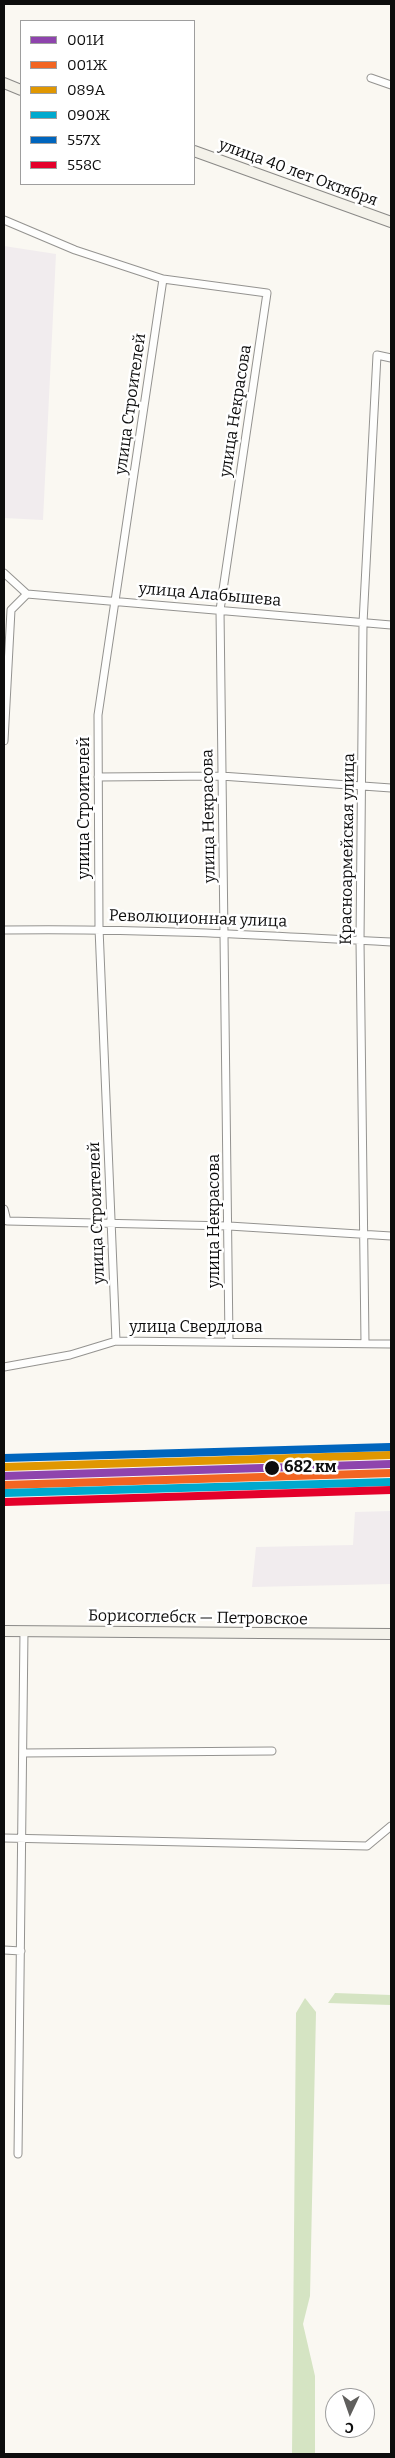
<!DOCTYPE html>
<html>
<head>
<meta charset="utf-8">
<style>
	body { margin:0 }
	#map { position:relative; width:395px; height:2458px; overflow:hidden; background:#faf8f2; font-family:Bitter,serif }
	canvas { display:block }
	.frame { position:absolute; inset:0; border:5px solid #0d0d0d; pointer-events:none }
	.legend { position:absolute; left:20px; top:20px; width:175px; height:165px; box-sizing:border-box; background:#fff; border:1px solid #9e9e9e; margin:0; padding:6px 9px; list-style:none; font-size:15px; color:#0d0d0d }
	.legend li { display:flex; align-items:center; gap:10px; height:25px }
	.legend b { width:25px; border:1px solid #9e9e9e }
	.north { position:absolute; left:325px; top:2388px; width:50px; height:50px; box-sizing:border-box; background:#fff; border:1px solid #9e9e9e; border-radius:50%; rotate:183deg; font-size:14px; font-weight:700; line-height:20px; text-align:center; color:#0d0d0d }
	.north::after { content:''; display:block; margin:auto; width:18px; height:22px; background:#605f5d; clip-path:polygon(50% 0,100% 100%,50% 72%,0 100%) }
</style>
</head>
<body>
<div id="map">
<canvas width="395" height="2458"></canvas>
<div class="frame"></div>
<ul class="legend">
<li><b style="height:6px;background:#8e44ad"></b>001И</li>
<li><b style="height:6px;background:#f26522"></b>001Ж</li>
<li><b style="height:6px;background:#e09701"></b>089А</li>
<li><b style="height:6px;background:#00a9ce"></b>090Ж</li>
<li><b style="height:6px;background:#0065bd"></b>557Х</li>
<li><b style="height:6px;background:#e4002b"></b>558С</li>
</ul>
<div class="north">С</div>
</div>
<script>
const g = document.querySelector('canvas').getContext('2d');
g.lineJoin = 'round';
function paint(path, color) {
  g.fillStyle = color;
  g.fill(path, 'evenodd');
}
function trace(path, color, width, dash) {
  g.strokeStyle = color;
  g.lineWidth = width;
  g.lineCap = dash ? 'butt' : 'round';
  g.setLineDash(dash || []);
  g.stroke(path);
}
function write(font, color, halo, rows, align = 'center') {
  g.font = font + ' Bitter,serif';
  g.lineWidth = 5;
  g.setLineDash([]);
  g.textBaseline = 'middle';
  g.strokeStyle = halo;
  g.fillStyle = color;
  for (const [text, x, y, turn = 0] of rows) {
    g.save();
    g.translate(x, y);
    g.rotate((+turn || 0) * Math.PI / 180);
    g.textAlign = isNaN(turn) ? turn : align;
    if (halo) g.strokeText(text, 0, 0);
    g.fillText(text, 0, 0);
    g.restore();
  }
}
const industrial = new Path2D(`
	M4,246L56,254L43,520L4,518Z
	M391,1511V1584L252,1587L256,1547L353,1545L355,1512Z`);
const forest = new Path2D(`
	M335,1993L391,1995V2005L328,2003Z
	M305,1998L316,2012L310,2296L303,2324L315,2376V2454H292L296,2013Z`);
const street = new Path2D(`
	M371,78L391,85
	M4,220L75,250L163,279L267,293L220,610L229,1341
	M4,573L27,594L391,625
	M4,741L11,610L27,594
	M98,777L221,776L391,788
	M4,930C133,928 262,935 391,942
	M4,1209L7,1221L229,1226L391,1236
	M116,1341L99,928L98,715L163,279
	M365,1343L360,941L363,623L377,355L391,358
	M4,1367L70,1355L116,1341L391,1344
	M23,1753L272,1751
	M4,1838L367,1846L391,1826
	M4,1950L21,1951
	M18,2154L24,1631`);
const secondary = new Path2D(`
	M4,83L21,90
	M194,151L391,222
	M4,1631L391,1634`);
const rail1 = new Path2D(`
	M4,1476L391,1464`);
const rail2 = new Path2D(`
	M4,1485L391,1473`);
const rail3 = new Path2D(`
	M4,1467L391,1455`);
const rail4 = new Path2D(`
	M5,1493L391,1482`);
const rail5 = new Path2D(`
	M4,1458L390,1447`);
const rail6 = new Path2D(`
	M5,1502L391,1490`);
const markers = [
	[272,1468,8,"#0d0d0d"]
];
const streetNames = [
	["улица 40 лет Октября",298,173,20],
	["улица Строителей",131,404,-82],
	["улица Некрасова",236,411,-81],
	["улица Алабышева",210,595,5],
	["улица Строителей",85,808,-90],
	["улица Некрасова",209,816,-91],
	["Красноармейская улица",348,849,-89],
	["Революционная улица",198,919,2],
	["улица Строителей",97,1213,-92],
	["улица Некрасова",215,1221,-90],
	["улица Свердлова",196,1328],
	["Борисоглебск — Петровское",198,1618,1]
];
const stopNames = [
	["682 км",284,1468]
];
paint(industrial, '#f1ecee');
paint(forest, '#d5e4c3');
trace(street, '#949390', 9);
trace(secondary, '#8a8987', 12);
trace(street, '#fefefd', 7);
trace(secondary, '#f4f2ea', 10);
trace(rail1, '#8e44ad', 8);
trace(rail2, '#f26522', 8);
trace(rail3, '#e09701', 8);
trace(rail4, '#00a9ce', 8);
trace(rail5, '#0065bd', 8);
trace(rail6, '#e4002b', 8);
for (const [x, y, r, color] of markers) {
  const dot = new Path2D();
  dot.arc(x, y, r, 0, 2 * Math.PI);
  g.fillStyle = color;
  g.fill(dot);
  trace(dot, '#fff', 2);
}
write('16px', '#0d0d0d', '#fff', streetNames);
write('bold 16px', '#0d0d0d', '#fff', stopNames, 'left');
</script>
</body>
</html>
